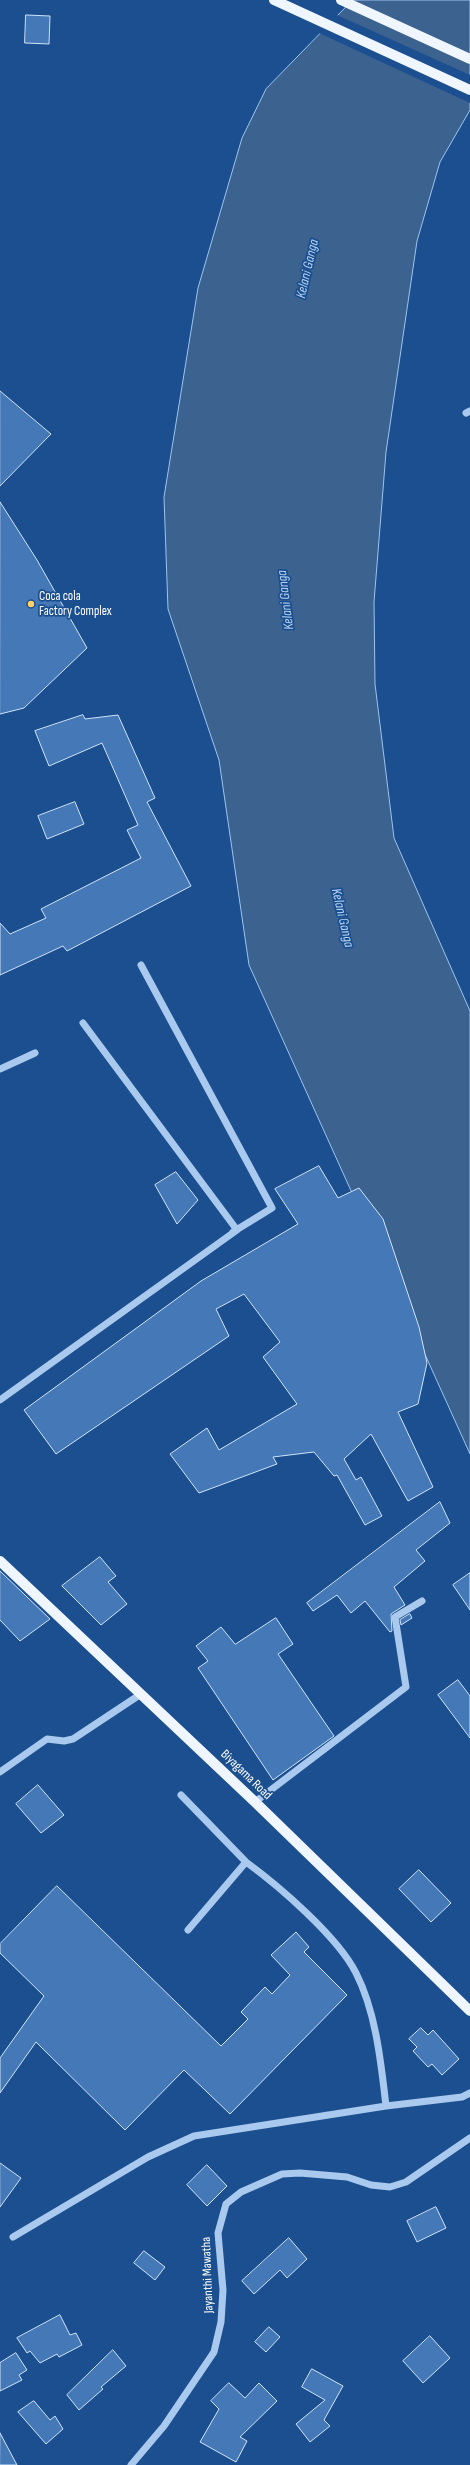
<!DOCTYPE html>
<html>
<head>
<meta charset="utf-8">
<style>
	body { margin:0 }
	canvas { display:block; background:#1b4f8f }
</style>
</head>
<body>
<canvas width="470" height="2465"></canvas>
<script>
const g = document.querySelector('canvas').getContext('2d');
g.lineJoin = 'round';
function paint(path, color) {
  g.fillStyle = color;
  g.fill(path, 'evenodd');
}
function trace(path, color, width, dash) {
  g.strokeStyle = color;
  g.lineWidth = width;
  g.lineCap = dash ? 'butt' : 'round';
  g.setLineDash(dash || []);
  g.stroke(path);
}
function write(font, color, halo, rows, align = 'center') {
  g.font = font + ' "Sofia Sans Condensed",sans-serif';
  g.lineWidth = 3.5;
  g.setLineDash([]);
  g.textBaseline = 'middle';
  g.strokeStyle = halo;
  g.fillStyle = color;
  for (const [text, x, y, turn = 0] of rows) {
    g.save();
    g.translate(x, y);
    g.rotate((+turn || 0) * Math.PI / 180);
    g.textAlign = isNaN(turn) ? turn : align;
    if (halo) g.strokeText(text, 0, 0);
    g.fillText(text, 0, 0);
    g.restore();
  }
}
const water = new Path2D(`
	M353,0H470V110L440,162L417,241L386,452L374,602L375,684L394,838L470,1011V1454L249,965L219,760L168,609L164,497L198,288L242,138L266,89Z`);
const pier = new Path2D(`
	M337,15L470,75V103L319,33Z`);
const building = new Path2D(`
	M26,15L50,16L49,44L25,43Z
	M0,391L51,434L0,486Z
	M0,502L37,560L87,648L24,708L0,714Z
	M83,715L85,719L118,715L155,798L147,802L191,886L67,951L63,946L0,975V923L10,934L46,918L41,909L141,858L127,830L138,825L102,743L49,766L35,731Z
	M75,802L84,824L47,839L38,816Z
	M319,1166L338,1198L359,1188L383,1219L419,1327L427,1363L418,1404L398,1412L433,1487L408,1501L371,1434L344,1459L356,1480L361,1477L382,1516L365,1525L337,1475L334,1476L314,1452L273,1457L277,1464L199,1493L170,1454L207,1428L219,1450L297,1404L263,1357L280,1342L244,1294L216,1309L229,1336L56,1454L24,1410L201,1281L298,1224L275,1189Z
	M176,1172L198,1200L177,1224L155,1185Z
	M440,1502L450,1523L416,1550L425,1561L394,1587L405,1605L391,1614L392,1631L390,1632L365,1601L351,1613L337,1595L313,1611L307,1603Z
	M100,1557L116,1576L108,1582L127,1604L101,1625L62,1586Z
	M0,1571L50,1619L20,1641L0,1620Z
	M470,1573V1610L453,1585Z
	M410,1614L412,1618L401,1625L400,1620Z
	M276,1618L293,1644L278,1654L334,1736L273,1780L198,1668L208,1661L196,1646L221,1627L235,1644Z
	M458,1680L470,1696V1738L438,1695Z
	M38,1785L64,1815L41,1833L16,1804Z
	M419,1870L451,1903L431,1922L399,1889Z
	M57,1886L221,2046L248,2019L241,2012L265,1987L272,1994L290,1975L271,1955L296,1932L309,1947L304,1952L347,1995L230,2114L184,2070L125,2130L36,2042L0,2093V2058L44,1996L0,1953V1944Z
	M421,2028L428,2035L433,2030L459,2059L442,2075L432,2064L428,2067L413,2051L417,2047L409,2039Z
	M0,2163L21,2178L0,2207Z
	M207,2165L227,2186L207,2206L187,2185Z
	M436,2207L446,2228L417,2242L407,2221Z
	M289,2238L307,2259L287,2278L280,2270L254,2294L242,2281Z
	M144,2251L165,2267L155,2280L134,2263Z
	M60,2315L70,2335L76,2333L82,2345L59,2357L57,2354L40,2363L30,2351L27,2353L17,2338Z
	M269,2327L280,2337L266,2352L255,2342Z
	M430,2336L450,2358L423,2383L403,2361Z
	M113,2350L126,2366L101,2387L103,2389L79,2410L67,2395Z
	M16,2353L27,2370L19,2375L22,2380L0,2391V2363Z
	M312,2369L343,2386L324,2420L330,2426L310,2442L296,2424L325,2400L302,2387Z
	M229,2383L245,2398L259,2383L277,2401L240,2437L247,2441L236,2462L200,2442L219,2409L211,2401Z
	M34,2401L50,2420L55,2416L63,2429L46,2444L18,2412Z
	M0,2433L17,2465H0Z`);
const minor = new Path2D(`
	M466,413L470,411
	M141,965L272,1208L233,1232
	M0,1069L35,1053
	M0,1400L237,1230L83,1023
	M0,1772L47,1739L64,1741L73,1739L141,1694
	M181,1795L246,1862
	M255,1802L406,1687L395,1617L422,1601
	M188,1930L246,1862C279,1886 338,1937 356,1973C376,2012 381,2063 386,2106
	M13,2237L148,2157L194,2136L386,2106L462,2097L470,2093
	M131,2465L164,2426L214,2352L221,2322L223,2290L218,2233L226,2204L241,2192L282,2174L300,2173L347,2177L371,2185L390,2187L406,2182L470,2138`);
const major = new Path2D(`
	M274,0L470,90
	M341,0L470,59
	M0,1561L255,1802L470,2011`);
const markers = [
	[31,604,4,"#ffd166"]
];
const poiNames = [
	["Coca cola",39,597],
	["Factory Complex",39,612]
];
const streetNames = [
	["Biyagama Road",246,1775,44],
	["Jayanthi Mawatha",208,2275,-92]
];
const waterNames = [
	["Kelani Ganga",308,269,-77],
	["Kelani Ganga",286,600,-97],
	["Kelani Ganga",342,918,77]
];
paint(water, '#3c6290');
trace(water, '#9cc4f0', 1);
paint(pier, '#1b4f8f');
paint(building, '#4478b7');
trace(building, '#cfe3fa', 1);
trace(minor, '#a9c9ee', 7);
trace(major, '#f0f6ff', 10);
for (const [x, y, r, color] of markers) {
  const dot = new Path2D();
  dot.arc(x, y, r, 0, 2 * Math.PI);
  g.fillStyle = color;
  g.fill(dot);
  trace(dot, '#1b4f8f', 1.5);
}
write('13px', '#fff', '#1b4f8f', poiNames, 'left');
write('13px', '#fff', '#1b4f8f', streetNames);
write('italic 14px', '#b5d3f5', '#1b4f8f', waterNames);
</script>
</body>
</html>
